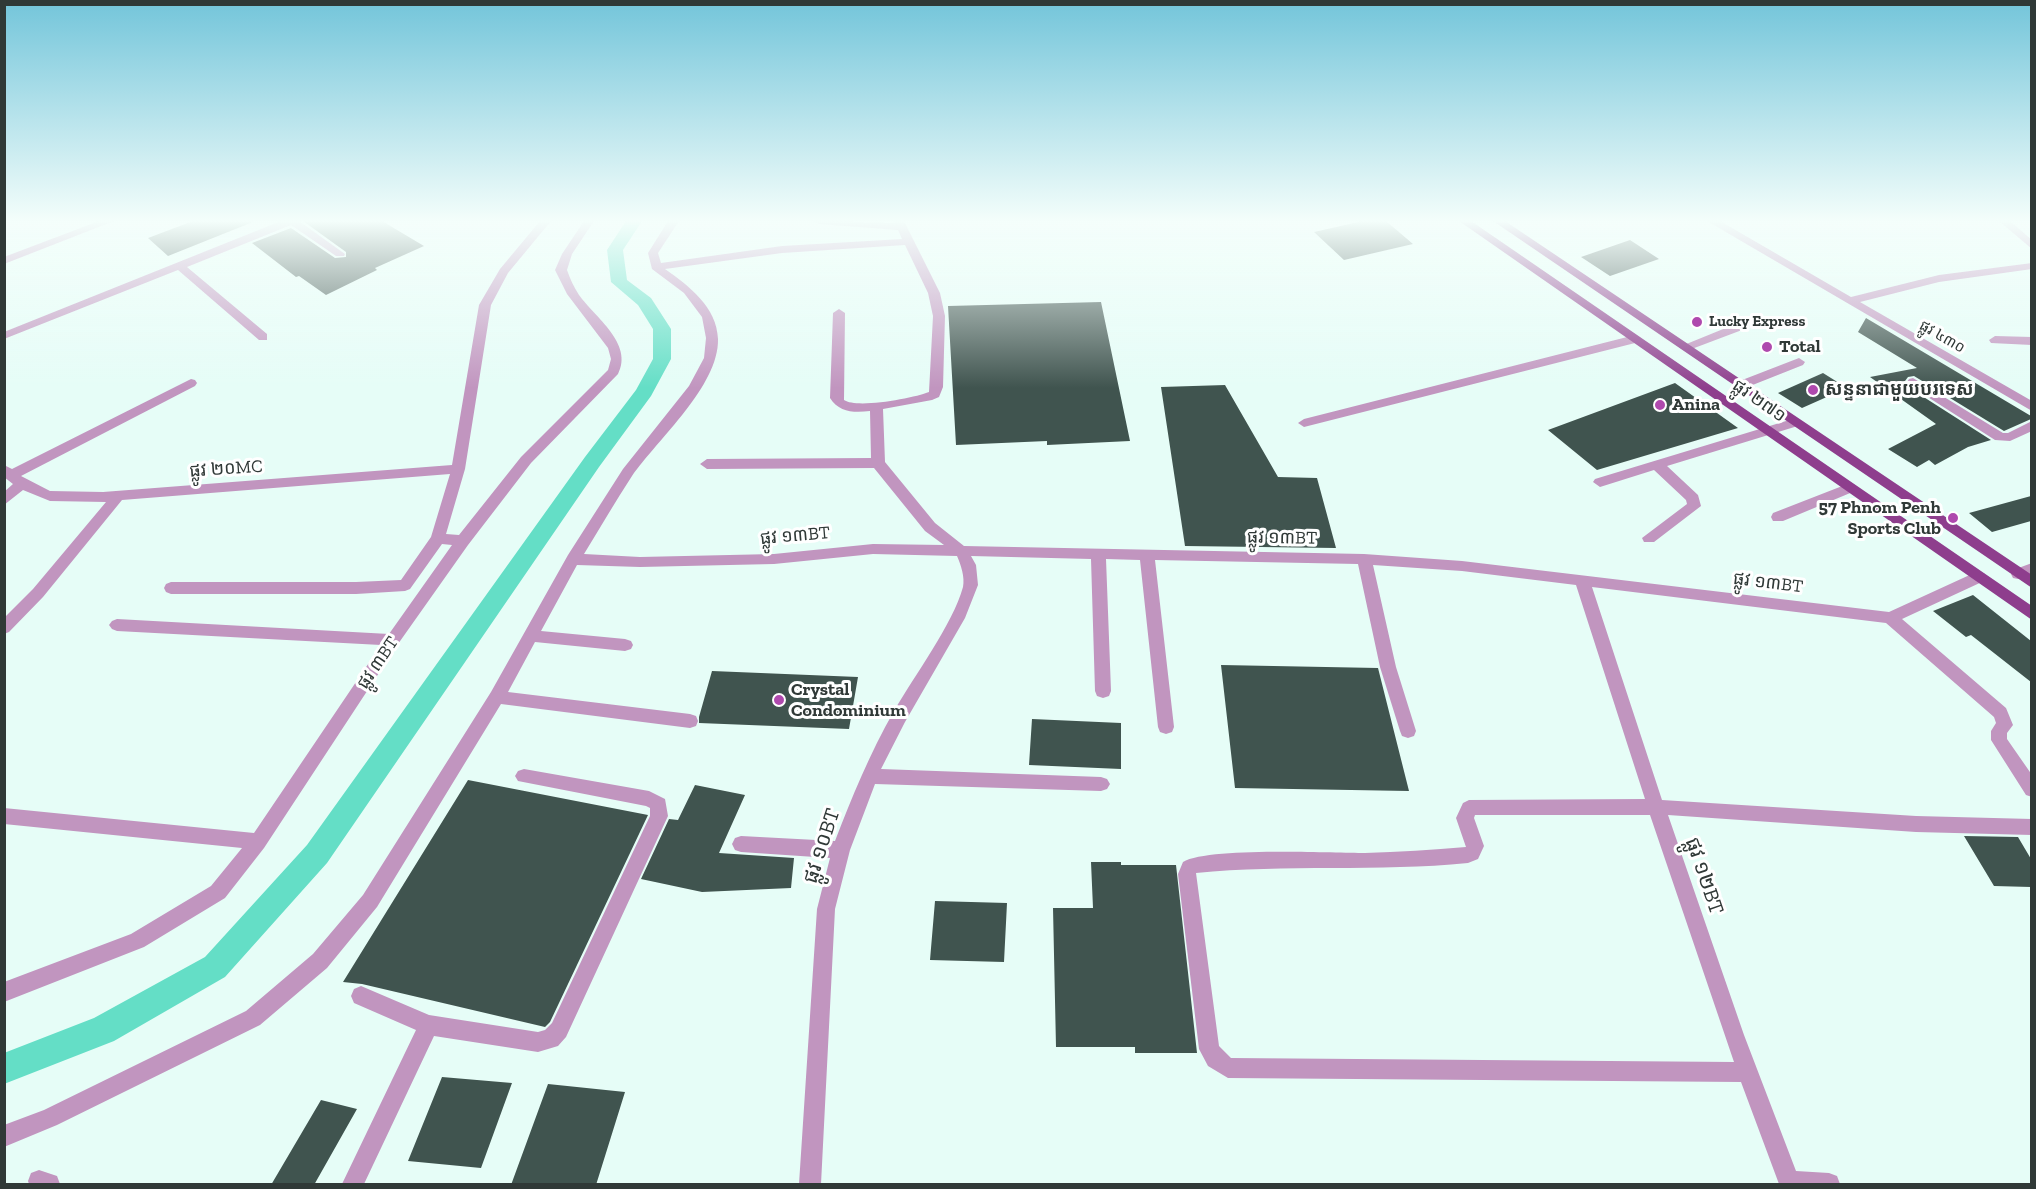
<!DOCTYPE html>
<html>
<head>
<meta charset="utf-8">
<style>
	body { margin:0 }
	#map { position:relative; width:2036px; height:1189px; overflow:hidden; background:#e6fdf7; font-family:"Zilla Slab",serif }
	canvas { display:block }
	.frame { position:absolute; inset:0; border:6px solid #303937; pointer-events:none }
</style>
</head>
<body>
<div id="map">
<canvas width="2036" height="1189"></canvas>
<div class="frame"></div>
</div>
<script>
const g = document.querySelector('canvas').getContext('2d');
g.lineJoin = 'round';
function paint(path, color) {
  g.fillStyle = color;
  g.fill(path, 'evenodd');
}
function trace(path, color, width, dash) {
  g.strokeStyle = color;
  g.lineWidth = width;
  g.lineCap = dash ? 'butt' : 'round';
  g.setLineDash(dash || []);
  g.stroke(path);
}
function write(font, color, halo, rows, align = 'center') {
  g.font = font + ' "Zilla Slab","Noto Sans Khmer",serif';
  g.lineWidth = 6;
  g.setLineDash([]);
  g.textBaseline = 'middle';
  g.strokeStyle = halo;
  g.fillStyle = color;
  for (const [text, x, y, turn = 0] of rows) {
    g.save();
    g.translate(x, y);
    g.rotate((+turn || 0) * Math.PI / 180);
    g.textAlign = isNaN(turn) ? turn : align;
    if (halo) g.strokeText(text, 0, 0);
    g.fillText(text, 0, 0);
    g.restore();
  }
}
const canal = new Path2D(`
	M626,221H642L623,250L627,280L651,298L671,329V359L651,396L599,467L327,863L225,977L114,1041L4,1084V1053L94,1018L205,957L307,845L585,457L636,390L653,359V329L638,305L611,282L607,250Z`);
const building = new Path2D(`
	M193,221H253V222L168,256L148,238Z
	M303,221H382L424,246L375,268L377,270L326,295L299,276L296,277L252,243L291,228L335,258L346,257V252Z
	M1363,221H1386L1413,244L1344,260L1314,232Z
	M1630,240L1659,259L1610,276L1581,257Z
	M1101,302L1130,441L1047,445V441L956,445L948,306Z
	M1866,318L2031,416V419L2004,431L1914,376L1908,377L1905,381L1908,387L1991,440L1968,447L1935,465L1929,460L1917,467L1888,449L1936,424L1870,377L1917,368L1858,332Z
	M1823,373L1847,388L1802,408L1778,393Z
	M1675,383L1738,428L1597,470L1548,430Z
	M1225,385L1278,477L1317,478L1336,548L1185,546L1161,387Z
	M2031,496V521L1992,532L1969,513Z
	M1973,595L2031,641V682L1971,635L1966,637L1933,611Z
	M1221,665L1378,668L1409,791L1235,788Z
	M712,671L858,677L849,729L699,723V717Z
	M1032,719L1121,723V769L1029,765Z
	M468,780L648,815L550,1022L545,1027L362,984L343,982Z
	M695,785L745,795L719,853L794,858L791,888L702,892L641,879L669,819L678,820Z
	M1964,836L2018,837L2031,859V887L1994,886Z
	M1091,862H1121V865H1176L1197,1053H1135V1047H1056L1053,908H1093Z
	M935,901L1007,903L1004,962L930,960Z
	M442,1077L512,1083L481,1168L408,1161Z
	M548,1084L625,1092L596,1185H511Z
	M321,1100L357,1109L314,1185H271Z`);
const minor = new Path2D(`
	M99,221H114L4,264V257Z
	M281,221H299L345,254L344,256H336L291,225L187,267L267,334V340H259L178,270L4,339V332Z
	M540,221H551L508,273L491,305L465,469L446,534L459,535L521,457L608,370L611,359L608,348L567,294L555,270L562,254L584,221H594L572,254L567,270C570,279 574,287 579,295C595,317 634,344 618,374L531,463L468,545L398,644L264,848L225,898L144,947L4,1002V982L131,934L211,886L242,848L4,824V808L254,833L381,645L117,631L112,629L109,625L112,621L117,619L389,634L452,545L442,544L410,589L405,591L356,594H171L166,592L164,588L166,584L171,582H356L401,580L431,537L450,474L122,500L43,597L9,632L4,634V618L33,589L106,502L50,501L23,490L4,505V492L13,484L4,477V465L12,469L191,379L195,380L197,383L195,386L21,476L50,491L103,492L452,465L479,305L500,269Z
	M668,221H679L658,253L661,263L782,246L902,239L898,230L819,224L814,221L895,223L894,221H904L940,293L945,316L943,387L939,397L932,400L883,409L885,462L935,523L964,546L1364,554L1462,561L1889,612L1974,573H1984L1986,577L1984,581L1902,619L2006,708L2013,725L2007,733V739L2032,775V797L2026,795L1991,740V731L1996,723L1994,717L1886,623L1592,587L1662,800L1916,816L2032,819V835L1916,832L1668,815L1744,1035L1796,1171L1829,1173L1837,1176L1840,1184H1779L1741,1082L1228,1078L1208,1066L1199,1049L1178,874L1183,862C1208,847 1329,853 1365,853C1399,852 1432,850 1466,847L1456,818L1463,803L1469,800L1645,799L1576,585L1462,571L1373,565L1396,667L1416,731L1414,736L1408,738L1402,736L1400,731L1380,667L1358,564L1155,560L1174,727L1172,732L1166,734L1160,732L1158,727L1140,560L1106,559L1111,691L1109,696L1103,698L1097,696L1095,691L1091,559L971,556L976,565L978,585L965,618L905,722L881,769L1101,777L1107,779L1110,784L1107,789L1101,791L875,784L850,850L835,909L821,1184H799L817,909L830,858L741,852L735,850L732,844L735,838L741,836L835,841C852,797 870,753 894,711C914,676 953,624 963,587C965,577 961,565 957,556L873,554L774,564L640,567L577,565L541,631L625,639L631,641L633,645L631,649L625,651L535,642L508,692L690,714L696,716L698,721L696,726L690,728L501,704L377,907L327,968L260,1025L57,1125L4,1147V1125L44,1110L246,1011L313,954L363,895L491,692L568,555L623,469L689,386L704,358L706,338L702,317L684,293L652,269L648,253ZM905,245L928,293L933,316L929,392C914,398 857,409 844,400L845,313L839,309L833,313L830,398C839,412 853,413 870,411L871,458L707,459L700,464L707,469L874,468L925,531L944,545L873,544L774,554L640,557L584,554C600,528 615,502 632,476C658,439 719,386 718,339C717,307 689,286 665,269L782,253ZM1475,815H1650L1734,1062L1231,1058L1219,1046L1196,873C1286,864 1378,872 1468,863L1478,859L1484,846L1474,818Z
	M1707,221H1720L1851,297L1939,275L2032,263V269L1939,282L1860,302L2032,401V411Z
	M1999,221H2010L2032,240V249Z
	M1738,323L1744,327L1742,330L1689,350L1685,351L1679,347Z
	M1635,335L1641,339L1639,342L1304,427L1298,423L1304,419Z
	M1995,336L2032,337V345L1991,343L1989,340Z
	M1799,358L1805,362L1803,365L1745,388L1741,389L1735,385L1737,382Z
	M1913,378L2003,433H2008L2032,421V431L2010,441L1995,440L1909,385L1907,382L1909,379Z
	M1796,418L1802,422L1801,425L1667,466L1698,495L1701,506L1654,542H1644L1642,538L1687,504L1686,500L1654,470L1600,487L1593,482L1595,479Z
	M1850,483L1855,485L1857,488L1855,491L1783,521H1773L1771,517L1773,513Z
	M2032,563V574L2018,579L2013,578L2011,574L2013,570Z
	M524,769L649,791L665,799L668,816L566,1037L558,1046L538,1052L434,1036L364,1184H342L416,1030L354,1003L351,996L354,989L361,986L429,1015L538,1032L545,1030L552,1023L650,816V808L646,806L518,781L515,776L518,771Z
	M39,1170L57,1176L60,1184H29L28,1181L31,1173Z`);
const major = new Path2D(`
	M1459,221H1471L2032,606V620Z
	M1493,221H1505L2032,575V588Z`);
const markers = [
	[1697,322,6,"#af49ae"],
	[1767,347,6,"#af49ae"],
	[1813,390,6,"#af49ae"],
	[1660,405,6,"#af49ae"],
	[1953,518,6,"#af49ae"],
	[779,700,6,"#af49ae"]
];
const farPoinames = [
	["Lucky Express",1709,322]
];
const farStreetnames = [
	["ផ្លូវ ៤៣០",1942,337,30]
];
const poiNames = [
	["Total",1779,347],
	["សន្ទនាជាមួយបរទេស",1825,390],
	["Anina",1672,405],
	["57 Phnom Penh",1941,508,"right"],
	["Sports Club",1941,529,"right"],
	["Crystal",791,690],
	["Condominium",791,711]
];
const streetNames = [
	["ផ្លូវ ២៧១",1759,401,35],
	["ផ្លូវ ២០MC",226,469,-4],
	["ផ្លូវ ១៣BT",795,536,-5],
	["ផ្លូវ ១៣BT",1282,538,1],
	["ផ្លូវ ១៣BT",1768,583,7],
	["ផ្លូវ ៣BT",378,663,-56]
];
const nearStreetnames = [
	["ផ្លូវ ១០BT",822,846,-72],
	["ផ្លូវ ១២BT",1704,876,71]
];
paint(canal, '#64dec6');
paint(building, '#40544f');
paint(minor, '#c195bf');
paint(major, '#8e3e8d');
const sky = g.createLinearGradient(0, 0, 0, 388);
sky.addColorStop(0, '#73c5da');
sky.addColorStop(0.57, '#f4fefb');
sky.addColorStop(1, '#f4fefb00');
g.fillStyle = sky;
g.fillRect(0, 0, 2036, 388);
for (const [x, y, r, color] of markers) {
  const dot = new Path2D();
  dot.arc(x, y, r, 0, 2 * Math.PI);
  g.fillStyle = color;
  g.fill(dot);
  trace(dot, '#fff', 2);
}
write('bold 15px', '#303937', '#fff', farPoinames, 'left');
write('15px', '#303937', '#fff', farStreetnames);
write('bold 18px', '#303937', '#fff', poiNames, 'left');
write('18px', '#303937', '#fff', streetNames);
write('21px', '#303937', '#fff', nearStreetnames);
</script>
</body>
</html>
